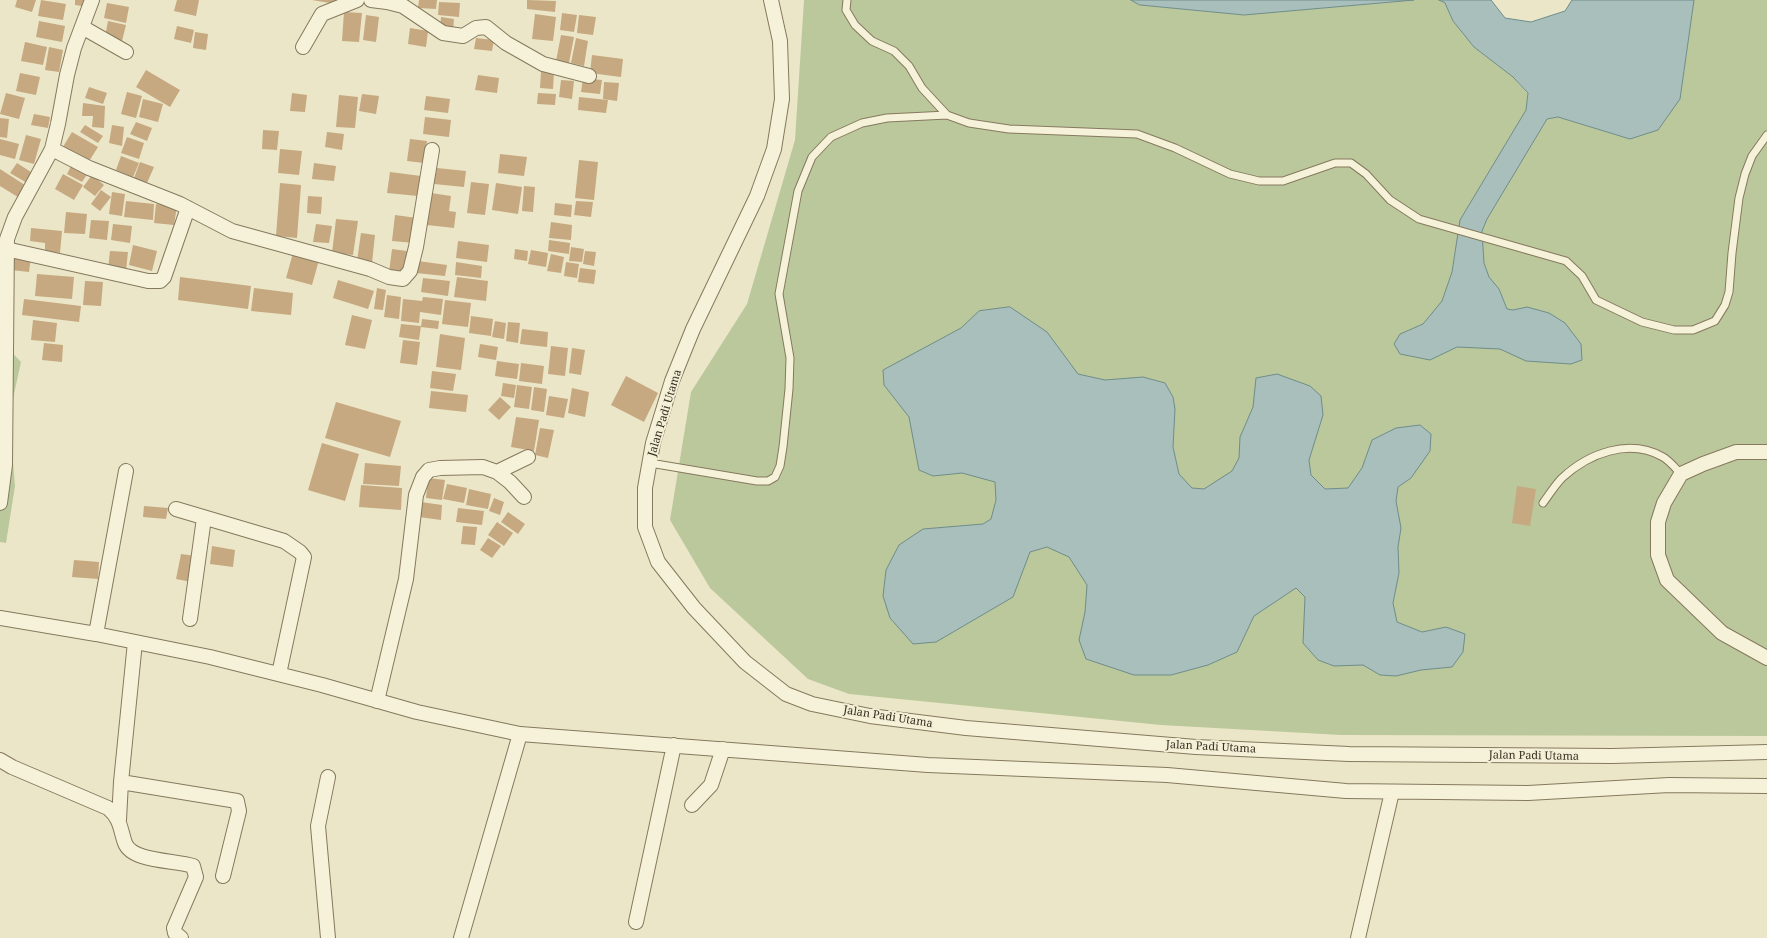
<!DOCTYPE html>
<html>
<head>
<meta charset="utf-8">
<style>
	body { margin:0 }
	canvas { display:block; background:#ebe6c7 }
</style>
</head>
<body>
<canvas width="1767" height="938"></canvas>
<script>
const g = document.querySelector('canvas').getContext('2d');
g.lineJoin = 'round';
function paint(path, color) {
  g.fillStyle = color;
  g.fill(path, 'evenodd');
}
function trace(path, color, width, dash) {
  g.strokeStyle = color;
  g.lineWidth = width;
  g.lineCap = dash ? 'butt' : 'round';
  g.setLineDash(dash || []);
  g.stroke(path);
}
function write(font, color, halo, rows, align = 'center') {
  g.font = font + ' "Noto Serif",serif';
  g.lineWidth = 4;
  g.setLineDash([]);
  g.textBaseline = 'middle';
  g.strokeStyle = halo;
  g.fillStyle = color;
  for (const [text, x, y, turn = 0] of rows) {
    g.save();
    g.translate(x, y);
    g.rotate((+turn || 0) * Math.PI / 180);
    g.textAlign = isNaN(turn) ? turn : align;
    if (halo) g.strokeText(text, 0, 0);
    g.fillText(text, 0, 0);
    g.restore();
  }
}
const green = new Path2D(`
	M804,0H1131L1140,5L1244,15L1414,0H1439L1445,3L1453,21L1474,47L1513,77L1528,94L1527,110L1547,119L1558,117L1630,139L1680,99L1694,0H1767V736L1341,735L1161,725L849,694L808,679L710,588L670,520L691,392L747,304L795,140Z
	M0,335L2,342L21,362L9,417L15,486L6,543L0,542Z`);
const water = new Path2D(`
	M1131,0H1414L1244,15L1140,5Z
	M1439,0H1491L1505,18L1531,22L1565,11L1572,0H1694L1680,99L1658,130L1630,139L1558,117L1547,119L1487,219L1482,231L1484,263L1489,277L1499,289L1507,309L1513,310L1527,307L1549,313L1565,323L1581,344L1582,360L1571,364L1526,361L1500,349L1457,347L1430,360L1400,354L1394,344L1400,334L1423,324L1442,301L1452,272L1460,220L1526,110L1528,93L1513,77L1474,47L1453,21L1445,3Z
	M1010,307L1047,332L1078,374L1105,380L1143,377L1165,383L1173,397L1175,409L1173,447L1179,474L1192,488L1204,489L1232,471L1239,458L1240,437L1253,407L1256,378L1277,374L1310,386L1321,396L1323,415L1309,460L1311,475L1325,489L1348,488L1362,468L1372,440L1396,428L1420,425L1431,434L1430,451L1411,478L1398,487L1396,501L1401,528L1398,547L1399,573L1393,603L1397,622L1422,632L1446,627L1465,634L1463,652L1452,667L1421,670L1396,676L1380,675L1363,665L1334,666L1318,660L1303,643L1305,597L1296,588L1254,616L1237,652L1208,665L1171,675H1134L1086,659L1079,640L1085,612L1087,585L1069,557L1047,547L1030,552L1013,597L936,642L913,644L890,618L883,596L886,570L899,545L923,529L983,524L991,519L996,500L995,482L962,473L933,476L919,470L909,417L884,385L883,370L961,328L979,311Z`);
const building = new Path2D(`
	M17,0H36L32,12L15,7Z
	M41,0L66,4L63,20L38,16Z
	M75,0H89L88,7L75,5Z
	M177,0H199L196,16L174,11Z
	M312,0H343L342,5Z
	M419,0H437L436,9L418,8Z
	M527,0L556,1L555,12L527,9Z
	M439,2L460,3L459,17L438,15Z
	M107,3L129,7L126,23L104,18Z
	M344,12L362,13L359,42L342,41Z
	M562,13L577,15L574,32L560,30Z
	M535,14L556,17L553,41L532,39Z
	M366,15L379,17L376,42L363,40Z
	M579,15L596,17L593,35L577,33Z
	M441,17L454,19L453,31L440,29Z
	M39,21L65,26L62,42L36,37Z
	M108,21L126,25L122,41L105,37Z
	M177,26L194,30L191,43L174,39Z
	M410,28L428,31L426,47L408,44Z
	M195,32L208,34L206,50L193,48Z
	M561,35L574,37L569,63L556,61Z
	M476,38L494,40L492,51L474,49Z
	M576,38L588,41L584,66L571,63Z
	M25,42L47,47L43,65L21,61Z
	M49,47L63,50L59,72L45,70Z
	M592,55L623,59L621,77L590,73Z
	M146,70L180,90L170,107L136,87Z
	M541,71L554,72L553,89L540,88Z
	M20,73L40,77L36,95L16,91Z
	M478,75L499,78L497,93L475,90Z
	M583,78L602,80L600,94L581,92Z
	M561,80L574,81L572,99L559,97Z
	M604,82L619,83L617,101L603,99Z
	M89,87L107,93L103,104L85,98Z
	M127,92L142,96L136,118L121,114Z
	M6,93L25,98L19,119L0,114Z
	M292,93L307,95L305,112L290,111Z
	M538,93L556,94L555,105L537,104Z
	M362,94L379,96L376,114L359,111Z
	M339,95L358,97L355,128L336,127Z
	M426,96L450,99L448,113L424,110Z
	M579,97L608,100L606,113L578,110Z
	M143,99L163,104L158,122L139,117Z
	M83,103L105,106L104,128L92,127L93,116H82Z
	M34,114L50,117L48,128L31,125Z
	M425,117L451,120L449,137L423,134Z
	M0,118L9,119L7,138L0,137Z
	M136,122L152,128L147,141L130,134Z
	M85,125L103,136L98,143L80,132Z
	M112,125L124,127L122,146L109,143Z
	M263,130L279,131L277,150L262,149Z
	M72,132L98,147L86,166L61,150Z
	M327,132L344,134L342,150L325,147Z
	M26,135L41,139L34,164L19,160Z
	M127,137L144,143L139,159L121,153Z
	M0,139L19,144L15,159L0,155Z
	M410,139L427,141L424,163L407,161Z
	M280,149L302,151L299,175L278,173Z
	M500,154L527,157L524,176L498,173Z
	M121,156L139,163L133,177L116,170Z
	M579,160L598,162L594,200L575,198Z
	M140,162L154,167L147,183L134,178Z
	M17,163L34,174L27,183L10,173Z
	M314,163L336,166L334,181L312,179Z
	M72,164L88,173L82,182L67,174Z
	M437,168L466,171L464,187L434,184Z
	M0,169L28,187L21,199L0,186Z
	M390,172L421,176L418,196L387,193Z
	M63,174L83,185L74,200L55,189Z
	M92,175L104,185L95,196L83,187Z
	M471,182L489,184L485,215L467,213Z
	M280,183L301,185L297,238L276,236Z
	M496,183L522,187L518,214L492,210Z
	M524,186L535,187L533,212L522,211Z
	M101,190L111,197L100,211L91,204Z
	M112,192L125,194L122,216L109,214Z
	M431,193L451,196L449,211L456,212L454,228L427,225Z
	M308,196L322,197L321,214L307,213Z
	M126,201L154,204L153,220L124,217Z
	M576,201L593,202L591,217L574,215Z
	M555,203L572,205L571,217L554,215Z
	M156,204L177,206L174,225L154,223Z
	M66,212L87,214L85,234L64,233Z
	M395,215L417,218L414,243L392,241Z
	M336,219L358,221L353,255L332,253Z
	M91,220L109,221L107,240L89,238Z
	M551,222L572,225L571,240L549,238Z
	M113,224L132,226L130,243L111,240Z
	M316,224L332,226L329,243L313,242Z
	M31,228L62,231L60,253L45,251V243L30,241Z
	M361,233L375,235L372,263L357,261Z
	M549,240L570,243L569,254L548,251Z
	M458,241L489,245L487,262L456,258Z
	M133,245L157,251L152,271L129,265Z
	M571,247L584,249L582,262L569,261Z
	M392,249L407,251L404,274L389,272Z
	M515,249L528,251L527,261L514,259Z
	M531,250L548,253L546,267L528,264Z
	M110,251L128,252L126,271L108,269Z
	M585,251L596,252L594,266L583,264Z
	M293,253L319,260L312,285L286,278Z
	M551,254L564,257L561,273L547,271Z
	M13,255L31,257L29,272L11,270Z
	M418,261L447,265L445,276L416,273Z
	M456,262L482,266L481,278L455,275Z
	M566,262L579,264L577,278L564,276Z
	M580,268L596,270L594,284L578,282Z
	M37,274L74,277L72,299L35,296Z
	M180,277L251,286L248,309L178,300Z
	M457,277L488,281L486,301L454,297Z
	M423,278L450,281L448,296L421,292Z
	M338,280L374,291L368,309L333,298Z
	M85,281L103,282L101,306L83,305Z
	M254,288L293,293L291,315L251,311Z
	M377,288L386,290L383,310L374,309Z
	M387,295L401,297L399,319L384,317Z
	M423,297L443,299L441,315L420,312L419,323L401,321L403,299L422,301Z
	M24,299L81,306L79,322L22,315Z
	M445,300L471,303L468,327L442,324Z
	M352,315L372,320L365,349L345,345Z
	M471,316L493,319L491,336L469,333Z
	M422,319L439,321L438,329L421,327Z
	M33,320L57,323L55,342L31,340Z
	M495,321L506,323L504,339L492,337Z
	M508,322L520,323L518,343L506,341Z
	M401,324L421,326L419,340L399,337Z
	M522,329L548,332L547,347L520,344Z
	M440,334L465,338L461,370L436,367Z
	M403,340L420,342L417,365L400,363Z
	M44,343L63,345L62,362L42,360Z
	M480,344L498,347L496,360L478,357Z
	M551,346L568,348L565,376L548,374Z
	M572,348L585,350L581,375L569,373Z
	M497,361L519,364L517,379L495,376Z
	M521,363L544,366L542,384L519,381Z
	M432,371L456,374L453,391L430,388Z
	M626,376L658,393L644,422L611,405Z
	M503,383L516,385L514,398L501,396Z
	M517,385L532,387L529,409L514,407Z
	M534,387L547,389L544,412L531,410Z
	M572,388L589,392L585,417L568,413Z
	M431,391L468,395L466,412L429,408Z
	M549,396L568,399L564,418L546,415Z
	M500,397L511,407L499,420L488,410Z
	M336,402L401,421L390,457L325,438Z
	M516,417L539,420L534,451L511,447Z
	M540,428L554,430L548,458L535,455Z
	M322,443L359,454L345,501L308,490Z
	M365,463L401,466L399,486L363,484Z
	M428,478L445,480L442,500L426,498Z
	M447,484L467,488L464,503L443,499Z
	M361,485L402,488L401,510L359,507Z
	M1517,486L1536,489L1530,526L1512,523Z
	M469,489L491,494L488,509L466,505Z
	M494,498L504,502L500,515L489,511Z
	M421,502L442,505L441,520L419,517Z
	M144,506L168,508L166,519L143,517Z
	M458,508L484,511L482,525L456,522Z
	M508,512L525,524L518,534L501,522Z
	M497,522L513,533L504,546L488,535Z
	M463,526L477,527L475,545L461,544Z
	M488,538L501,546L492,558L480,550Z
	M212,546L235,550L233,567L210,564Z
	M181,554L196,556L191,582L176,579Z
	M74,560L99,562L98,579L72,577Z`);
const lane = new Path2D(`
	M847,0L846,10L855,25L872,41L894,51L909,66L922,88L947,115
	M650,463L757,481H768L775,477L780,466L783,447L789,389L790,358L779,294L798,191L812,157L831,137L862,123L887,118L947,115L969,123L1009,129L1137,134L1175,148L1230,174L1259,181H1283L1335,163H1351L1366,174L1390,200L1419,219L1566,261L1582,276L1596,300L1642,322L1674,330H1693L1715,321L1725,305L1729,292L1732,253L1739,198L1745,174L1752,156L1767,135
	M1543,503C1549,495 1555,485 1562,478C1589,453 1629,438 1663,457C1670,461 1676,469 1681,474`);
const street = new Path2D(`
	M371,0L387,2L403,6L443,33L463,36L476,28L486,27L506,43L543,64L589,76
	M771,0L780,41L782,99L774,149L757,196L693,329L672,381L653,443L645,488V527L658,562L694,608L745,662L786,694L812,704L870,716L966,728L1196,747L1349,754L1612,756L1767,752
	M82,27L126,52
	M303,47L322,14L357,0
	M52,149L89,168L180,204L232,231L370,269L389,277L403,279L410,271L416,247L432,150
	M6,249L148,281H160L164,277L188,208
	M1767,452H1736L1703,464L1681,474L1664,503L1658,522V555L1667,580L1722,633L1767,658
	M497,472L528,457
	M0,503L5,465L7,239L15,217L52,149L58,124L67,75L74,48L92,0
	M176,509L284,541L300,552L304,557L279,674
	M0,618L96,634L210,657L322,685L417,712L520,734L928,765L1167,775L1346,791L1528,793L1669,785L1767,786
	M190,619L204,518
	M96,634L126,471
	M135,642L121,782L237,801L239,811L223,876
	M377,701L406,579L416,495L423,477L429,470L440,468L483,467L497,472L510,482L524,497
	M0,760L12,767L108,808C121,819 120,829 125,843C132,862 175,860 193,866L196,877L174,928L175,933L181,938
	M692,805L711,785L723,749
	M119,820L121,782
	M636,922L674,745
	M328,938L318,826L328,777
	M461,938L520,734
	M1358,938L1392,792`);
const streetNames = [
	["Jalan Padi Utama",665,413,-73],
	["Jalan Padi Utama",888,717,9],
	["Jalan Padi Utama",1211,747,3],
	["Jalan Padi Utama",1534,756,1]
];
paint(green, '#bbc89c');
paint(water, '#a8bfbc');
trace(water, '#6f8d8a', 1);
paint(building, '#c6a980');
trace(lane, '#85795e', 9);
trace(street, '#85795e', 16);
trace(lane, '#f6f2da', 7);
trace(street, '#f6f2da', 14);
write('11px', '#362f20', '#f3efd6', streetNames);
</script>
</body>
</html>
